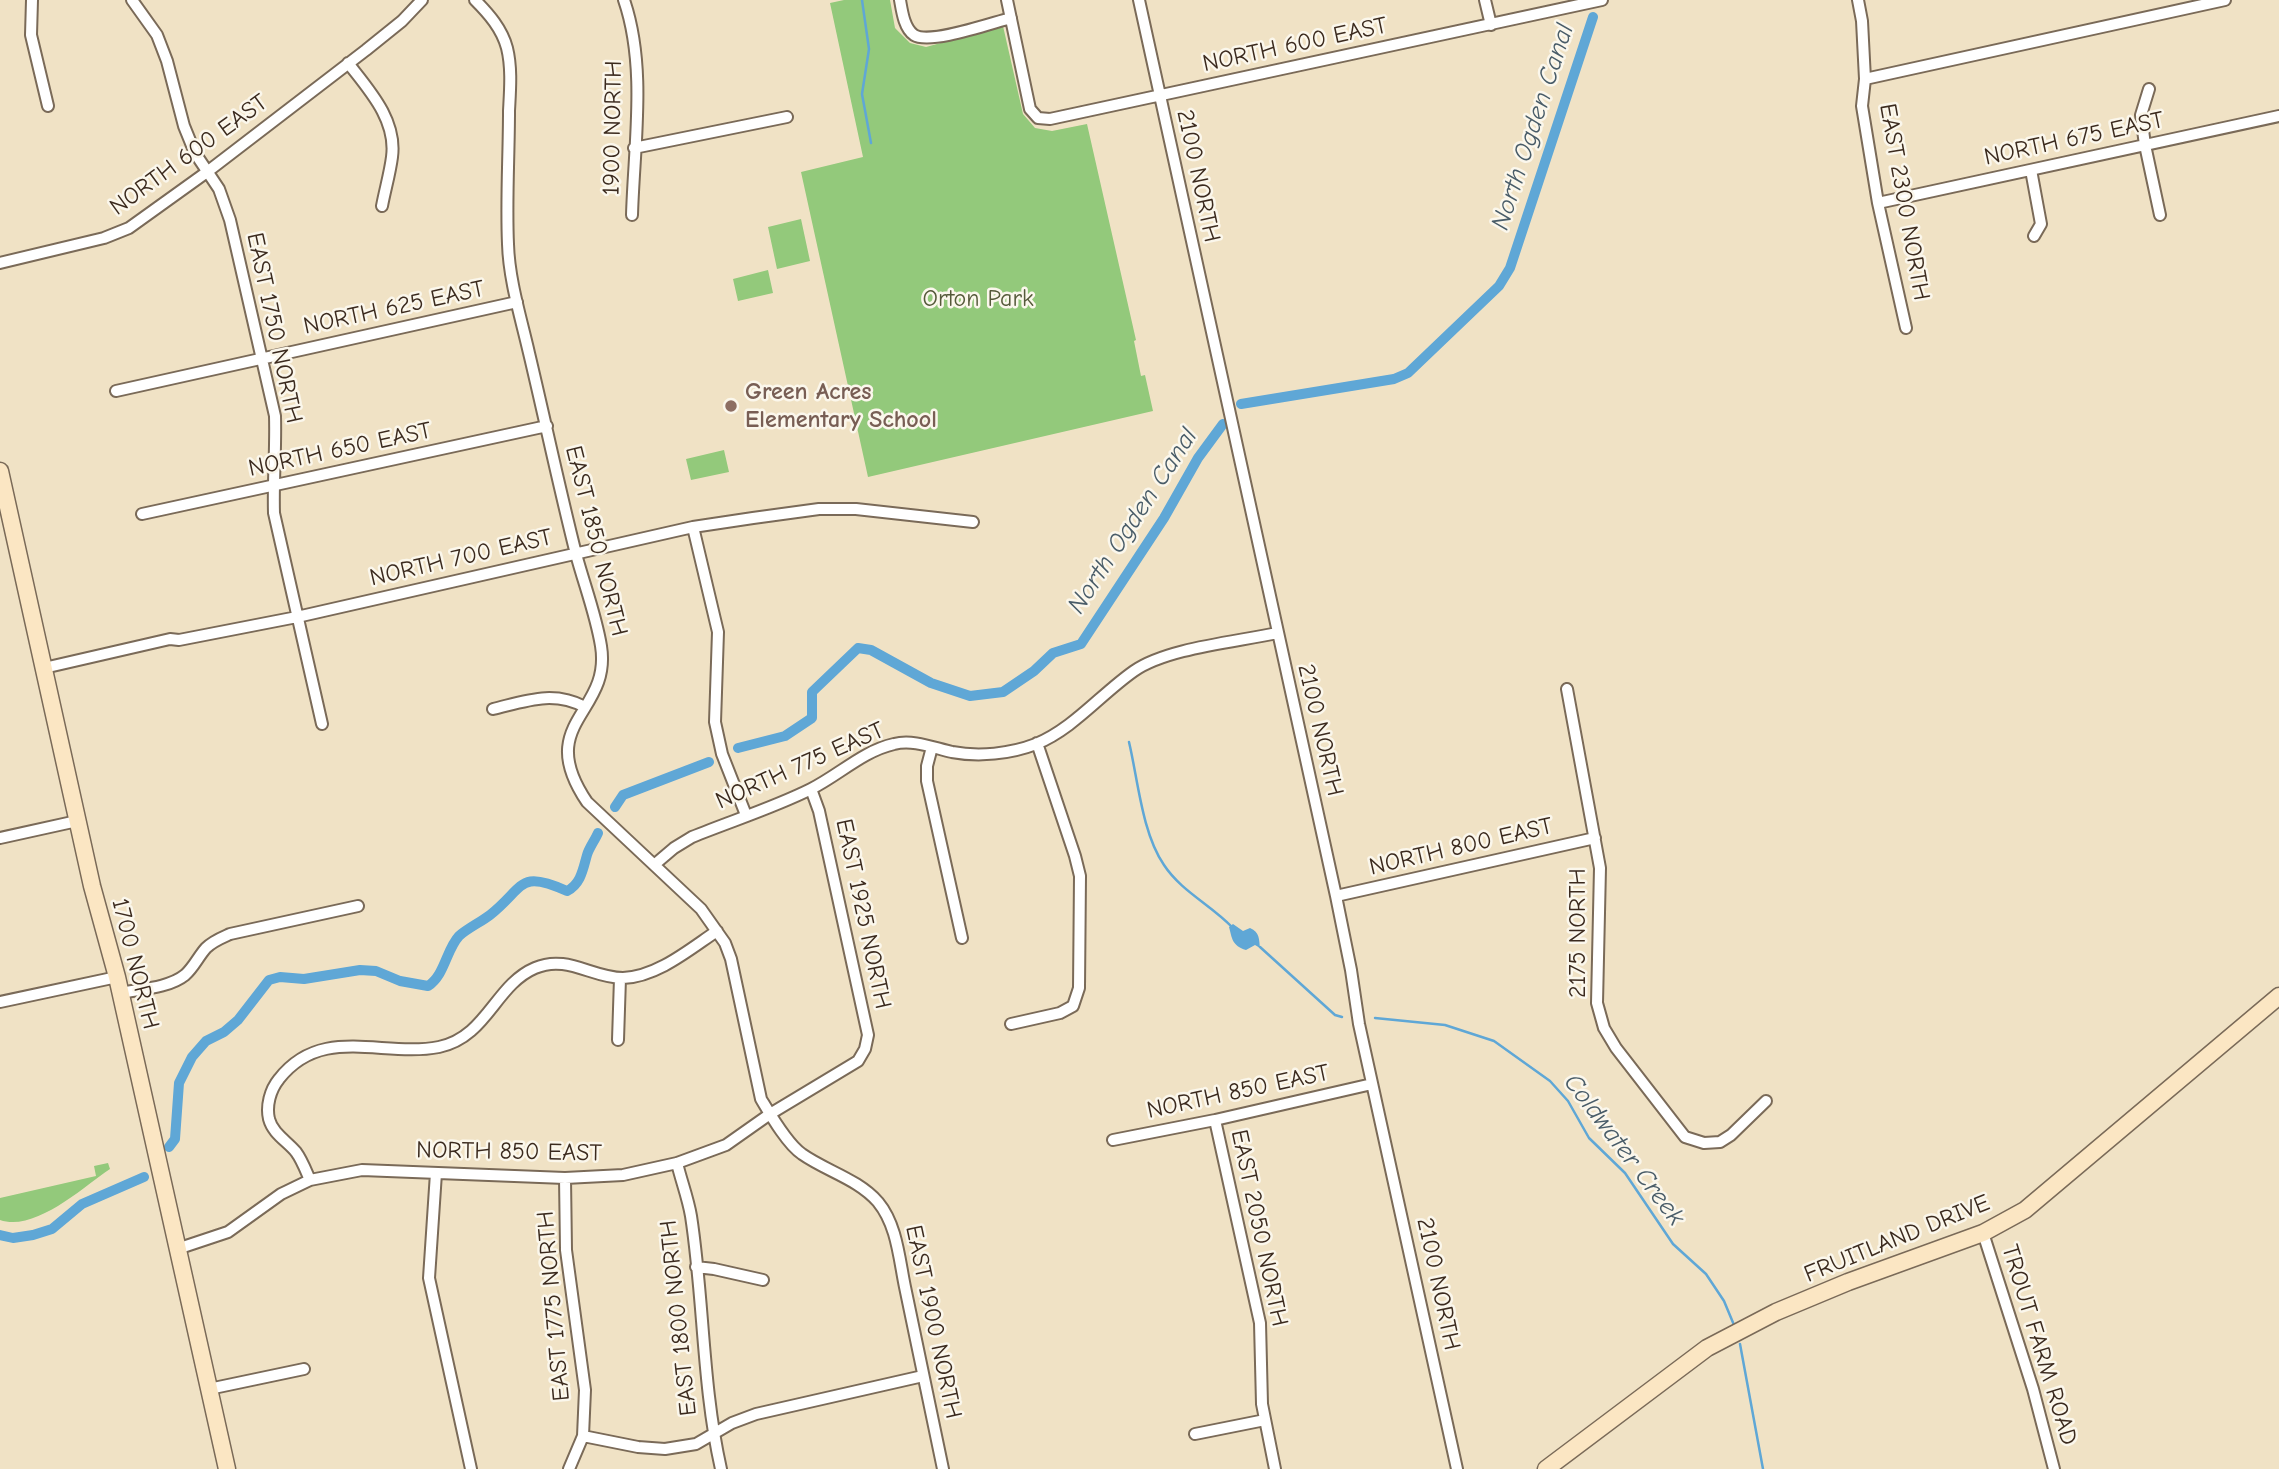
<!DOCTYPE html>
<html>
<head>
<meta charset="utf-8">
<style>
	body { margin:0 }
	canvas { display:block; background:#f0e2c5 }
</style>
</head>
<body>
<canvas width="2279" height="1469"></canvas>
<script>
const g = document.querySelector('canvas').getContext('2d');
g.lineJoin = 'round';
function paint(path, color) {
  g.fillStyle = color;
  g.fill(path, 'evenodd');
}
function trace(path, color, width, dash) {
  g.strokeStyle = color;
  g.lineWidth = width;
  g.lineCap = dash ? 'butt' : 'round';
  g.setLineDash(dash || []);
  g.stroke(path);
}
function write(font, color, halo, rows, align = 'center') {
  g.font = font + ' "Comic Neue",sans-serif';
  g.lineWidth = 5;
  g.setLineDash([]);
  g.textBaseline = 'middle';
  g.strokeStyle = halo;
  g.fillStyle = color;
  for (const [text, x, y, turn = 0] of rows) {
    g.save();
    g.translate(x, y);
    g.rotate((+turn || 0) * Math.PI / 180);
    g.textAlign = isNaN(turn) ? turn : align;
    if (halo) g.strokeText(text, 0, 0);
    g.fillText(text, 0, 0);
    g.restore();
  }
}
const green = new Path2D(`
	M844,0H890L895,28L910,43L926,47L1003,26L1023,114L1035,128L1052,131L1087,124L1136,340L1134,341L1141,376L1145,375L1153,411L868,477L801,172L863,157L830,3Z
	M801,219L810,261L777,269L768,227Z
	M768,270L773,293L738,301L733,279Z
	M724,450L729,472L691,480L686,459Z
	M108,1163L110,1169C82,1188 35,1232 0,1220V1198L96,1176L94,1166Z`);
const water = new Path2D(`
	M1233,924L1243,931L1250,928C1260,932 1259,940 1260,948L1255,945L1246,950C1232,946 1232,938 1229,927Z`);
const stream = new Path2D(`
	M862,0L869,49L862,94L871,143
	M1129,742C1138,780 1142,833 1164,865C1181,891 1211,905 1232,927
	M1260,947L1335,1015L1342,1017
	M1375,1018L1445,1025L1494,1041L1550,1081L1568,1101L1589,1138L1625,1173L1673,1244L1706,1274L1724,1301L1734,1325
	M1740,1344L1763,1469`);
const canal = new Path2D(`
	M1241,404L1394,379L1408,373L1499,286L1510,268L1593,17
	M738,748L785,736L812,718V692L858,648L871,650L931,683L970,696L1003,692L1034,671L1053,653L1081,644L1164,518L1198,458L1223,424
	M615,807L623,795L709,762
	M169,1147L175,1139L179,1083L192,1057L206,1041L224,1032L238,1020L269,980L280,977L304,979L360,970L376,971L400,981L428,986C445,975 446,950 459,936C468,928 481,922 490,915C525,887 518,869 567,891C581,884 583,869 587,855C589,848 595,840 598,833
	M0,1235L13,1238L33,1235L52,1229L82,1204L144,1177`);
const street = new Path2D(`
	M32,0L31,35L48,106
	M132,0L157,35L167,61L184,126L195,153L219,189L230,220L275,416C276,449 273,480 274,513L322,724
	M475,0C489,14 502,29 507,48C512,68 510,91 509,111C509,155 506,200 508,244C509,280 521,318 529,353C545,420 559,487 576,554C584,584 596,615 601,646C612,714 533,722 587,802L701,909L725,943L731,959L761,1099C770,1114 787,1144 802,1154C826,1171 858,1179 878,1202C897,1225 899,1258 905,1287C918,1347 930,1408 943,1469
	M624,0C647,67 634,145 632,215
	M900,0C902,11 904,28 914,35C930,45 991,23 1011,18
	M1007,0L1030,109L1038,118L1050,119L1602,0
	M1139,0L1336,896L1351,970L1359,1024L1457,1469
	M1485,0L1491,25
	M1858,0L1862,21L1865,79L1862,106L1878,203L1906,328
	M348,63C369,90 397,120 392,157C390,173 385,190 382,206
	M1865,79L2225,0
	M2149,89L2141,115L2145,145L2160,215
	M634,148L787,117
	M2031,170L2041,224L2034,236
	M1878,203L2279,116
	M0,263L104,238L129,228L207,172L366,50L402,21L422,0
	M116,391L517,302
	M142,514L547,426
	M693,527L718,632L715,722L722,754L746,815
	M44,668L170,639L179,640L297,617L693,527L753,518L819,509H856L973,522
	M1567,689L1600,868L1597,1003L1604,1028L1616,1048L1685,1137L1704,1143L1720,1142L1731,1135L1766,1101
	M493,709C526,701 553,690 585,707
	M932,747L927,766V781L962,938
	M0,838L77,821
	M654,865L674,848L692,837C731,821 773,808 811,789C839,775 863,751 894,744C913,739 934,748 952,752C979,757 1010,754 1036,744C1073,729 1101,694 1134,671C1167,648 1236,642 1277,633
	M1336,896L1595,838
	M120,993C140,989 169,988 185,975C194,967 198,957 206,948C213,941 221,938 230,934L358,906
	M0,1002L117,977
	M1011,1024L1060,1013L1073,1006L1079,988L1080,876L1075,856L1037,743
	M618,1040L620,978
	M1215,1120L1260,1323L1262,1404L1275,1469
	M1113,1140L1215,1120L1372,1084
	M677,1163C681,1180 688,1198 691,1216C704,1300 702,1385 721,1469
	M436,1173L429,1278L471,1469
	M565,1178L566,1250L585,1390L583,1436L569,1469
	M310,1180C306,1171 302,1160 296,1152C287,1141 273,1134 269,1119C266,1106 270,1090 279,1079C322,1024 383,1058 439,1047C487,1037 495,985 535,968C567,954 592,978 623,978C657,977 690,949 717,931
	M1983,1233L2033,1389L2054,1469
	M177,1249L228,1232L281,1194L310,1180L362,1170L565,1178L623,1175L677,1163L726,1145L770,1114L858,1061L865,1049L868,1035L819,811L811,789
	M696,1267L714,1269L763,1280
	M209,1389L304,1369
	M1195,1434L1265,1420
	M583,1436L638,1447L665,1449L696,1444L732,1423L756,1414L923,1376`);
const secondary = new Path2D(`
	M0,471L92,886L117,977L227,1469
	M1546,1469L1707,1348L1776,1312L1848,1282L1983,1233L2025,1210L2279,996`);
const markers = [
	[731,406,7,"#8d6e63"]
];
const streetNames = [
	["NORTH 600 EAST",1295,45,-12],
	["1900 NORTH",613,128,-89],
	["NORTH 675 EAST",2074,139,-12],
	["NORTH 600 EAST",189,155,-36],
	["2100 NORTH",1198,176,78],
	["EAST 2300 NORTH",1904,202,80],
	["NORTH 625 EAST",394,308,-12],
	["EAST 1750 NORTH",274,328,78],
	["NORTH 650 EAST",340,450,-12],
	["EAST 1850 NORTH",596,541,76],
	["NORTH 700 EAST",461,558,-13],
	["2100 NORTH",1320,730,77],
	["NORTH 775 EAST",800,766,-24],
	["NORTH 800 EAST",1461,847,-13],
	["EAST 1925 NORTH",863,914,78],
	["2175 NORTH",1578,933,-90],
	["1700 NORTH",135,964,76],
	["NORTH 850 EAST",1238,1092,-12],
	["NORTH 850 EAST",509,1152,1],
	["EAST 2050 NORTH",1259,1228,78],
	["FRUITLAND DRIVE",1897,1239,-22],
	["2100 NORTH",1438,1284,78],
	["EAST 1775 NORTH",554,1306,-95],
	["EAST 1800 NORTH",679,1318,-96],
	["EAST 1900 NORTH",933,1322,78],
	["TROUT FARM ROAD",2039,1345,73]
];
const parkNames = [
	["Orton Park",978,299]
];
const educationNames = [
	["Green Acres",745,392],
	["Elementary School",745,420]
];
const waterNames = [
	["North Ogden Canal",1533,127,-72],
	["North Ogden Canal",1133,521,-57],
	["Coldwater Creek",1624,1150,53]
];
paint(green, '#93c97b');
paint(water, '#5fa7d6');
trace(stream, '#5fa7d6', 2.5);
trace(canal, '#5fa7d6', 10);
trace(street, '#7a6a58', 14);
trace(secondary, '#7a6a58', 19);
trace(street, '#fff', 10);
trace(secondary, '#fbe6c3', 16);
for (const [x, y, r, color] of markers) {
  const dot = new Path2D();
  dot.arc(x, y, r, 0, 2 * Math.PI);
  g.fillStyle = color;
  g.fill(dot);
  trace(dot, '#fbf7ec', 2.5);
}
write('24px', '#3b2a1e', '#fbf7ec', streetNames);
write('24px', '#555a3a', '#fbf7ec', parkNames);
write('bold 24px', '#785e54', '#fbf7ec', educationNames, 'left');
write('italic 26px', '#495c68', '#fbf7ec', waterNames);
</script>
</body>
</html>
